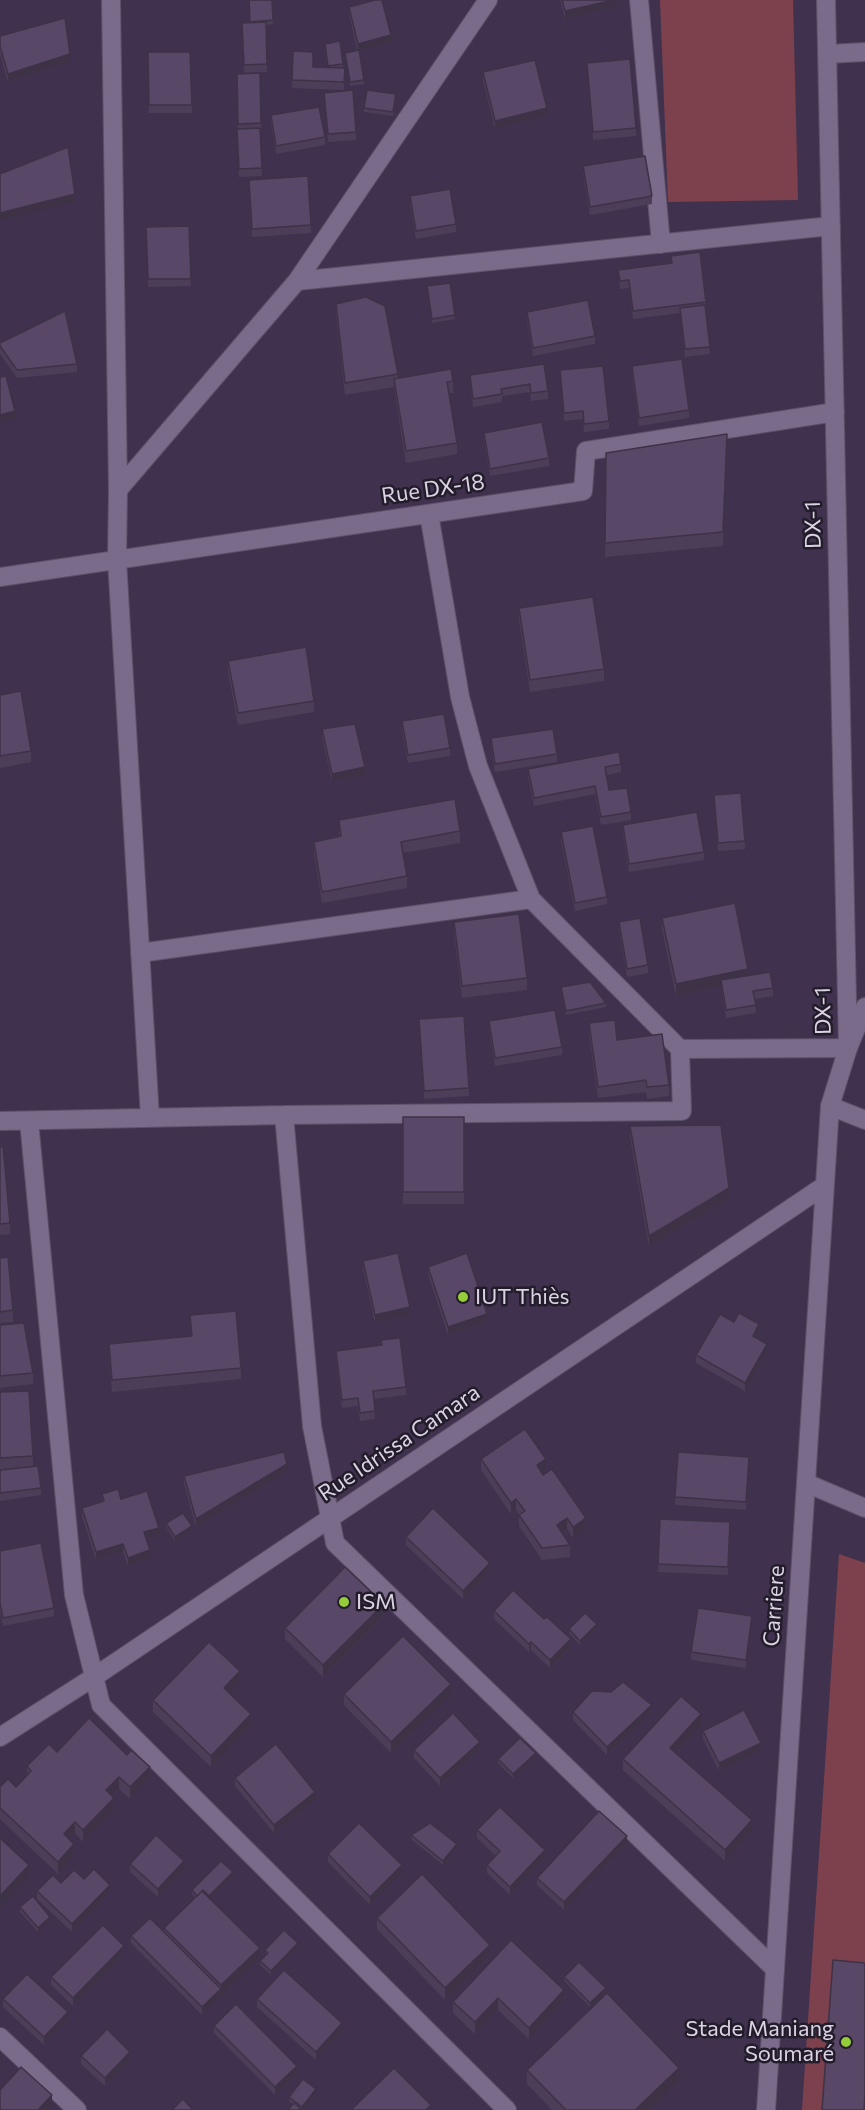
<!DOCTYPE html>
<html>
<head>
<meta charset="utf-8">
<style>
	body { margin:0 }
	canvas { display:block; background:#40314e }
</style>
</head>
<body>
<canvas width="865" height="2110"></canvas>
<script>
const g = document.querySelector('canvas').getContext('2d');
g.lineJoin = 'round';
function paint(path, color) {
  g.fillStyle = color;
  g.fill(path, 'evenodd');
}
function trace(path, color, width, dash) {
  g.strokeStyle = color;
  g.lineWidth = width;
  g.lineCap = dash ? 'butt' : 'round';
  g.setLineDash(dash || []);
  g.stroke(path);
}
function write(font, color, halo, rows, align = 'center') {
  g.font = font + ' Commissioner,sans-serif';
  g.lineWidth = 5;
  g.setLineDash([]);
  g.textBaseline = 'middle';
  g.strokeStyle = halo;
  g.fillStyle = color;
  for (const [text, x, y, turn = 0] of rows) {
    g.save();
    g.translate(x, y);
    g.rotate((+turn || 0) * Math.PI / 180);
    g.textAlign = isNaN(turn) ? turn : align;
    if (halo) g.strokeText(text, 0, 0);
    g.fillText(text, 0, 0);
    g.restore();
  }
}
const green = new Path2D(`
	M660,0H793L798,200L668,202Z
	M839,1554L865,1563V2110H802Z`);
const street = new Path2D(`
	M111,0L118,490L117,560L150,1118
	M639,0L661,244
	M828,54L865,52
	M297,281L831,226
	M118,490L297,281L488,0
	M429,514L460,697L478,766L531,899
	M0,577L583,491L586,451L835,412
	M680,1049L848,1048L826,0
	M830,1106L865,1120
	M284,1115L312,1426L335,1543L775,1969
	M0,1121L284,1115L682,1111L680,1049L531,899L140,953
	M29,1121L74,1595L101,1705L507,2110
	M806,1483L865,1508
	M0,2037L77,2110`);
const secondary = new Path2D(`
	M0,1737L94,1677L824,1186
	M766,2110L830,1106L848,1048L865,1007`);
const wall = new Path2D(`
	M249,0H272L273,24L266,25L267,72L244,73L242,31L250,23Z
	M560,0H615V8L565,19Z
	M349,7L391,43L359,51L364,84L350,86L345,53L357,50L349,14Z
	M0,36L70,62L8,82L0,54Z
	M325,44L343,64V68H345L344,90L292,88L293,51L313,67L328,68Z
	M148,52H190L192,113H149Z
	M587,63L636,128V136L593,140Z
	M483,72L547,116L495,129L483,80Z
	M237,74L261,123V131H260L262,176L239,177L237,137L238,129Z
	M324,93L356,132V140L328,142Z
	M396,98L393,116L364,112V108Z
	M271,115L325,137V145L276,154L271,123Z
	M583,166L652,196V204L590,215L583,174Z
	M249,180L311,225V233L252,237Z
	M410,196L456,224V232L416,239L410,204Z
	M189,226L191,286L148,287L146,227Z
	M671,256L706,302L705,310L710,354L685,357L680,313L633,319L629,288L620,289L618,270L671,263Z
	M427,286L455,315V319L432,323Z
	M336,304L398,374V378L453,381V393H449L457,443V454L406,463L394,387L345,395L336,315Z
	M527,312L595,336V344L533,356L527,320Z
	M0,343L77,364V372L17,378L0,354Z
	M544,364L548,391V399L531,401L530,392L502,396V402L473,407L470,383V375Z
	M632,366L689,410V418L639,426L632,374Z
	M560,370L609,421V429L584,432L583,419L564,421Z
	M484,433L549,458V466L490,476L484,440Z
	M727,448L723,546L605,557L606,453Z
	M519,608L604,669V681L530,692L519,619Z
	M228,661L314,701V712L238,725L228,672Z
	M0,695L31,751V762L0,768Z
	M402,721L450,748V756L408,763L402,729Z
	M322,729L365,775L332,782L322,737Z
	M491,738L557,754V762L495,772L491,746Z
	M621,764V772L606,775L609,790L631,812V820L601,825L595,794L534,806L528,777V769Z
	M714,795L745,841V849L718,851Z
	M339,820L460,831V843L403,853L407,876V888L322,903L314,853V842L339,837Z
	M623,825L704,852V860L629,872L623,833Z
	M561,832L607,897V904L575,911L561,840Z
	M662,918L748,976L773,988V996L755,999L756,1013L726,1018L721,986L676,996L662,930Z
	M454,922L527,978V990L462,998L454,934Z
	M619,922L648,965V973L627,977L619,930Z
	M561,987L606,1003V1007L566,1015L561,991Z
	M419,1019L469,1088V1096L424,1099Z
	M489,1021L562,1047V1055L495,1066L489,1029Z
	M589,1023L617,1040L669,1085V1096L647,1099L646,1092L598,1098L589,1035Z
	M403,1117H464V1204H403Z
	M630,1126L729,1199L649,1247L630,1137Z
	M0,1147L10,1223V1234L0,1235Z
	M0,1258L13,1310V1322L0,1323Z
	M363,1261L410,1315L375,1323L363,1269Z
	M428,1267L487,1322L448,1335L428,1274Z
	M190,1315L241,1368V1379L112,1392L109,1355V1344L191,1336Z
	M734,1322L759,1332L756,1338L767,1352L745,1391L696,1363V1355Z
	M0,1325L33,1373V1384L0,1388Z
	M381,1340L406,1387V1395L374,1399L375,1419L360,1421L358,1406L342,1408L336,1359V1351L381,1345Z
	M0,1392L33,1456V1466L41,1488V1495L0,1501V1470L8,1469L0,1470Z
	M481,1459L546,1470L542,1473L586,1530L573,1538L567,1529L562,1533L570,1545V1557L542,1560L519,1526V1515L516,1510L511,1514L481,1470Z
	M749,1465L746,1510L675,1505V1497Z
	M287,1472L196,1527L184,1484V1476Z
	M102,1494L121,1499L159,1536L146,1540L150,1558L128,1566L123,1552L96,1560L82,1516V1508L102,1502Z
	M660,1519L730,1522L728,1575L658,1572Z
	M166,1523L192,1530L175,1541L166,1527Z
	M406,1537L490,1571L463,1599L406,1545Z
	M0,1551L54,1608V1616L3,1626L0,1611Z
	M494,1611L571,1647L550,1668L531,1650L529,1652L494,1619Z
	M384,1616L323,1677L285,1639V1628Z
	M752,1624L746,1668L691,1660V1652Z
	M597,1628L580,1645L569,1633V1629Z
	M240,1682L229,1693L251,1726L211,1767L153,1712V1700Z
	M344,1694L451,1696L391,1753L344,1705Z
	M573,1712L652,1713L607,1755L573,1720Z
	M701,1726L676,1753L752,1832L725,1861L623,1770V1759Z
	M703,1731L761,1751L719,1771L703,1739Z
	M480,1749L440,1786L414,1758V1750Z
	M57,1752L150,1778L130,1799L119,1789L112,1796L114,1809L83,1842L75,1833L69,1839L74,1856L58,1874L0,1819V1787H16L27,1776V1766Z
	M536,1757L513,1778L498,1763V1759Z
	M235,1778L315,1800L274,1833L235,1786Z
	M477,1830L545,1858L510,1895L487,1873V1865L496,1856L477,1838Z
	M411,1835L457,1848L443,1865L411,1839Z
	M627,1844L564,1910L537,1885V1878Z
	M328,1854L402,1873L370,1905L328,1862Z
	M130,1864L184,1869L158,1897L130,1872Z
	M233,1876L210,1899L260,1959L202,2015L131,1943V1936L164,1932V1928L195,1898L192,1894V1890Z
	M84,1879L110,1893L72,1932L37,1899V1891L61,1883Z
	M20,1907L50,1921L38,1932L20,1912Z
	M377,1918L490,1956L445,2000L377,1929Z
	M511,1940L564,2002L529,2039L498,2010L475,2034L453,2013V2002Z
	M298,1947L271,1975L260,1965V1961L266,1955L265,1950Z
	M124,1954L73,2006L51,1985V1977Z
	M564,1977L606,1992L590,2007L564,1981Z
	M3,1999L68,2020L44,2045L3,2007Z
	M257,1999L342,2031L316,2060L257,2007Z
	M214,2026L297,2074L275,2095L214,2033Z
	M81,2056L130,2060L105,2086L81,2064Z
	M527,2070L679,2082L650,2110H552L527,2084Z
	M316,2093L303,2110H288L293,2104L289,2101V2097Z`);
const shadedWall = new Path2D(`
	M615,0V8L565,19V11Z
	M391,35V43L358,51V44Z
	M70,54V62L8,82V74Z
	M547,108V116L495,129V121Z
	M75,194V202L0,221V213Z
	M15,411V419L0,423V415Z
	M727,434V448L723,546V532Z
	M365,767V775L332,782V774Z
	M748,969V980H721V986L676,996V984Z
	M729,1188V1199L649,1247V1236Z
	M410,1307V1315L375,1323V1315Z
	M487,1314V1322L448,1335V1327Z
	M759,1324V1332L753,1344V1336Z
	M767,1344V1352L745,1391V1383Z
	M546,1459V1470L537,1476V1465Z
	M287,1464V1472L196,1527V1519Z
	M516,1499V1510L511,1514V1503Z
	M567,1518V1529L557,1536V1525Z
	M586,1518V1530L573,1538V1527Z
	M192,1526V1530L175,1541V1537Z
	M159,1528V1536L144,1540V1532Z
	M123,1544V1552L96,1560V1552Z
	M150,1550V1558L128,1566V1558Z
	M490,1563V1571L463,1599V1591Z
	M384,1604V1616L323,1677V1665Z
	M752,1616V1624L746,1668V1660Z
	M597,1624V1628L580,1645V1641Z
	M571,1639V1647L550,1668V1660Z
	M531,1642V1650L529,1652V1644Z
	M240,1671V1682L224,1699V1688Z
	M451,1684V1696L391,1753V1742Z
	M652,1705V1713L607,1755V1747Z
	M251,1714V1726L211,1767V1756Z
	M701,1714V1726L670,1759V1748Z
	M480,1742V1749L440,1786V1778Z
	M761,1743V1751L719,1771V1763Z
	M536,1753V1757L513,1778V1774Z
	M150,1767V1778L130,1799V1787Z
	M119,1777V1789L106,1802V1790Z
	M315,1792V1800L274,1833V1825Z
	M114,1798V1809L83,1842V1830Z
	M752,1820V1832L725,1861V1850Z
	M75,1822V1833L64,1845V1834Z
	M627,1836V1844L564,1910V1902Z
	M74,1844V1856L58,1874V1862Z
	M457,1844V1848L443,1865V1861Z
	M545,1850V1858L510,1895V1887Z
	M184,1861V1869L158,1897V1889Z
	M29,1865V1877L0,1908V1896Z
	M402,1865V1873L370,1905V1897Z
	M233,1872V1876L209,1900V1896Z
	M110,1885V1893L72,1932V1924Z
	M50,1917V1921L38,1932V1928Z
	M298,1943V1947L271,1975V1971Z
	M490,1945V1956L445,2000V1988Z
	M124,1946V1954L73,2006V1998Z
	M260,1948V1959L202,2015V2007L221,1989V1985Z
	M606,1988V1992L590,2007V2003Z
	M564,1990V2002L529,2039V2028Z
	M498,1998V2010L475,2034V2022Z
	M68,2012V2020L44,2045V2037Z
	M342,2023V2031L316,2060V2052Z
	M130,2052V2060L105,2086V2078Z
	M2,2055V2067L0,2068V2057Z
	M297,2066V2074L275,2095V2087Z
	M679,2068V2082L650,2110H635Z
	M316,2089V2093L303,2110H302V2107Z
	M52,2095V2106L48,2110H38Z`);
const building = new Path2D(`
	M249,0H272L273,20L250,22Z
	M375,0H382L391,35L358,44L349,7Z
	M562,0H614L565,11Z
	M65,18L70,54L8,74L0,46V36Z
	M266,22L267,64L244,65L242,23Z
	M340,41L343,64L328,66L325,44Z
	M359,50L364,80L350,82L345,53Z
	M293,51L313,52V67L345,68L344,82L292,80Z
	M148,52H190L192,105H149Z
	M630,59L636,128L593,132L587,63Z
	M535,60L547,108L495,121L483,72Z
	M260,73L261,123L238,124L237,74Z
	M353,90L356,132L328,134L324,93Z
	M367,90L396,94L393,112L364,108Z
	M319,107L325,137L276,146L271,115Z
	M260,128L262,168L239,169L237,129Z
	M68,147L75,194L0,213V174Z
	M645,156L652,196L590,207L583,166Z
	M308,176L311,225L252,229L249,180Z
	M450,189L456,224L416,231L410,196Z
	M189,226L191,279H148L146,227Z
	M700,252L706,302L633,311L629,280L620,281L618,270L672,263L671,256Z
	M450,283L455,315L432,319L427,286Z
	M366,297L385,306L398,374L345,383L336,304Z
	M588,300L595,336L533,348L527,312Z
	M705,305L710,347L685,349L680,308Z
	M65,311L77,364L17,370L0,346V343Z
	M682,359L689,410L639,418L632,366Z
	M544,364L548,391L531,393L530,384L501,389L502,394L473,399L470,375Z
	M603,366L609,421L584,424L583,411L564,413L560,370Z
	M451,369L453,381L447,382L457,443L406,451L394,379Z
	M6,376L15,411L0,415V377Z
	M542,422L549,458L490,469L484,433Z
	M727,434L723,532L605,543L606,453Z
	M593,597L604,669L530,680L519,608Z
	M306,647L314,701L238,713L228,661Z
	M21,691L31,751L0,756V695Z
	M444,714L450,748L408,755L402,721Z
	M355,724L365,767L332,774L322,729Z
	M553,729L557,754L495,764L491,738Z
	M619,752L621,764L605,767L609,790L627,788L631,812L601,817L595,786L534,798L528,769Z
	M741,793L745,841L718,843L714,795Z
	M455,799L460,831L401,842L407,876L322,892L314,842L341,836L339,820Z
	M697,812L704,852L629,864L623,825Z
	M593,826L607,897L575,903L561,832Z
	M735,903L748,969L676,984L662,918Z
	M519,914L527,978L462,986L454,922Z
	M640,918L648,965L627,969L619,922Z
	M770,972L773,988L753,991L756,1005L726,1010L721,980Z
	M590,982L606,1003L566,1011L561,987Z
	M555,1010L562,1047L495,1058L489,1021Z
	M464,1016L469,1088L424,1091L419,1019Z
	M615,1020L617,1040L662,1034L669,1085L647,1087L646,1080L598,1087L589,1023Z
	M403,1117H464V1192H403Z
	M721,1125L729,1188L649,1236L630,1126Z
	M3,1146L10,1223L0,1224V1147Z
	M398,1253L410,1307L375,1315L363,1261Z
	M467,1253L487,1314L448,1327L428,1267Z
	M8,1257L13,1310L0,1312V1258Z
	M236,1311L241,1368L112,1380L109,1344L192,1336L190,1315Z
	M739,1313L759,1324L753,1336L767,1344L745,1383L696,1355L720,1314L734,1322Z
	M24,1323L33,1373L0,1376V1325Z
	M400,1338L406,1387L373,1391L375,1411L360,1413L358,1398L342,1400L336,1351L382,1345L381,1340Z
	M29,1391L33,1456L0,1458V1392Z
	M525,1429L546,1459L537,1465L543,1475L552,1469L586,1518L573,1527L567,1518L557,1525L570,1545L542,1548L519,1515L525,1511L516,1499L511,1503L481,1459Z
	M284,1452L287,1464L196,1519L184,1476Z
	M678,1452L749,1457L746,1502L675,1497Z
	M38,1466L41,1488L0,1493V1470Z
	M118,1489L121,1499L147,1491L159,1528L144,1532L150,1550L128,1558L123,1544L96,1552L82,1508L104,1501L102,1494Z
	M433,1508L490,1563L463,1591L406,1537Z
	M183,1513L192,1526L175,1537L166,1523Z
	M660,1519L730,1522L728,1567L658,1564Z
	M41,1543L54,1608L3,1618L0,1603V1551Z
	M345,1567L384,1604L323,1665L285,1628Z
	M513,1590L544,1619L547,1617L571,1639L550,1660L531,1642L529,1644L494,1611Z
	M698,1608L752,1616L746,1660L691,1652Z
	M585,1613L597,1624L580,1641L569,1629Z
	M403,1636L451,1684L391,1742L344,1694Z
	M209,1642L240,1671L224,1688L251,1714L211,1756L153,1700Z
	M623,1682L652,1705L607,1747L573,1712L592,1691L611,1692Z
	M681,1696L701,1714L670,1748L752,1820L725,1850L623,1759Z
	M744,1710L761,1743L719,1763L703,1731Z
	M453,1713L480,1742L440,1778L414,1750Z
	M89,1718L127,1755L131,1750L150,1767L130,1787L119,1777L106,1790L114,1798L83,1830L75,1822L64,1834L74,1844L58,1862L0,1808V1787L8,1779L16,1787L31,1771L27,1766L49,1744L57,1752Z
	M520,1738L536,1753L513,1774L498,1759Z
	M276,1744L315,1792L274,1825L235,1778Z
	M500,1807L545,1850L510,1887L487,1865L500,1851L477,1830Z
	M599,1811L627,1836L564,1902L537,1878Z
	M359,1823L402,1865L370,1897L328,1854Z
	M430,1823L457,1844L443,1861L411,1835Z
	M156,1835L184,1861L158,1889L130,1864Z
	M0,1838L29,1865L0,1896Z
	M221,1861L233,1872L209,1896L203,1890L197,1896L192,1890Z
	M94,1869L110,1885L72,1924L37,1891L53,1875L61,1883L74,1870L84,1879Z
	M422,1874L490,1945L445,1988L377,1918Z
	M202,1891L260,1948L221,1985L164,1928Z
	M33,1896L50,1917L38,1928L20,1907Z
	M150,1918L221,1989L202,2007L131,1936Z
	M103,1925L124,1946L73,1998L51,1977Z
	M284,1930L298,1943L271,1971L260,1961L268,1953L265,1950Z
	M511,1940L564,1990L529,2028L498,1998L475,2022L453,2002Z
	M833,1960L865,1963V2095L864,2110H822Z
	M579,1962L606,1988L590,2003L564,1977Z
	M284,1970L342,2023L316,2052L257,1999Z
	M27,1974L68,2012L44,2037L3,1999Z
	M607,1993L679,2068L635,2110H566L527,2070Z
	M236,2004L297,2066L275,2087L214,2026Z
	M107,2029L130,2052L105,2078L81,2056Z
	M21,2067L52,2095L38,2110H0V2090Z
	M394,2068L431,2105L426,2110H351Z
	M303,2079L316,2089L302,2107L289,2097Z
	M183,2099L193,2110H172Z
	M294,2103L302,2110H288Z`);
const markers = [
	[463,1297,6,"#95cc3a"],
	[344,1602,6,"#95cc3a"],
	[846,2042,6,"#95cc3a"]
];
const streetNames = [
	["Rue DX-18",433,489,-8],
	["DX-1",813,525,-91],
	["DX-1",823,1011,-91],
	["Rue Idrissa Camara",399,1443,-34],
	["Carriere",774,1606,-86]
];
const poiNames = [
	["IUT Thiès",475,1297],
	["ISM",356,1602],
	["Stade Maniang",834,2029,"right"],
	["Soumaré",834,2054,"right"]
];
paint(green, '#7d414d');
trace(street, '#5d5068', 20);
trace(secondary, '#5d5068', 20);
trace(street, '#7b6b8b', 18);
trace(secondary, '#7b6b8b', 18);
paint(wall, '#4c3d58');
paint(shadedWall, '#3e3247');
paint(building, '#584766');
trace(building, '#3e3247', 1.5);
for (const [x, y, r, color] of markers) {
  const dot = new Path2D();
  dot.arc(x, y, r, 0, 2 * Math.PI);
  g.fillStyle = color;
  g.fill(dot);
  trace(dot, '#231c2a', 2);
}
write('22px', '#dbd2e4', '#231c2a', streetNames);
write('22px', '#dbd2e4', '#231c2a', poiNames, 'left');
</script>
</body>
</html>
